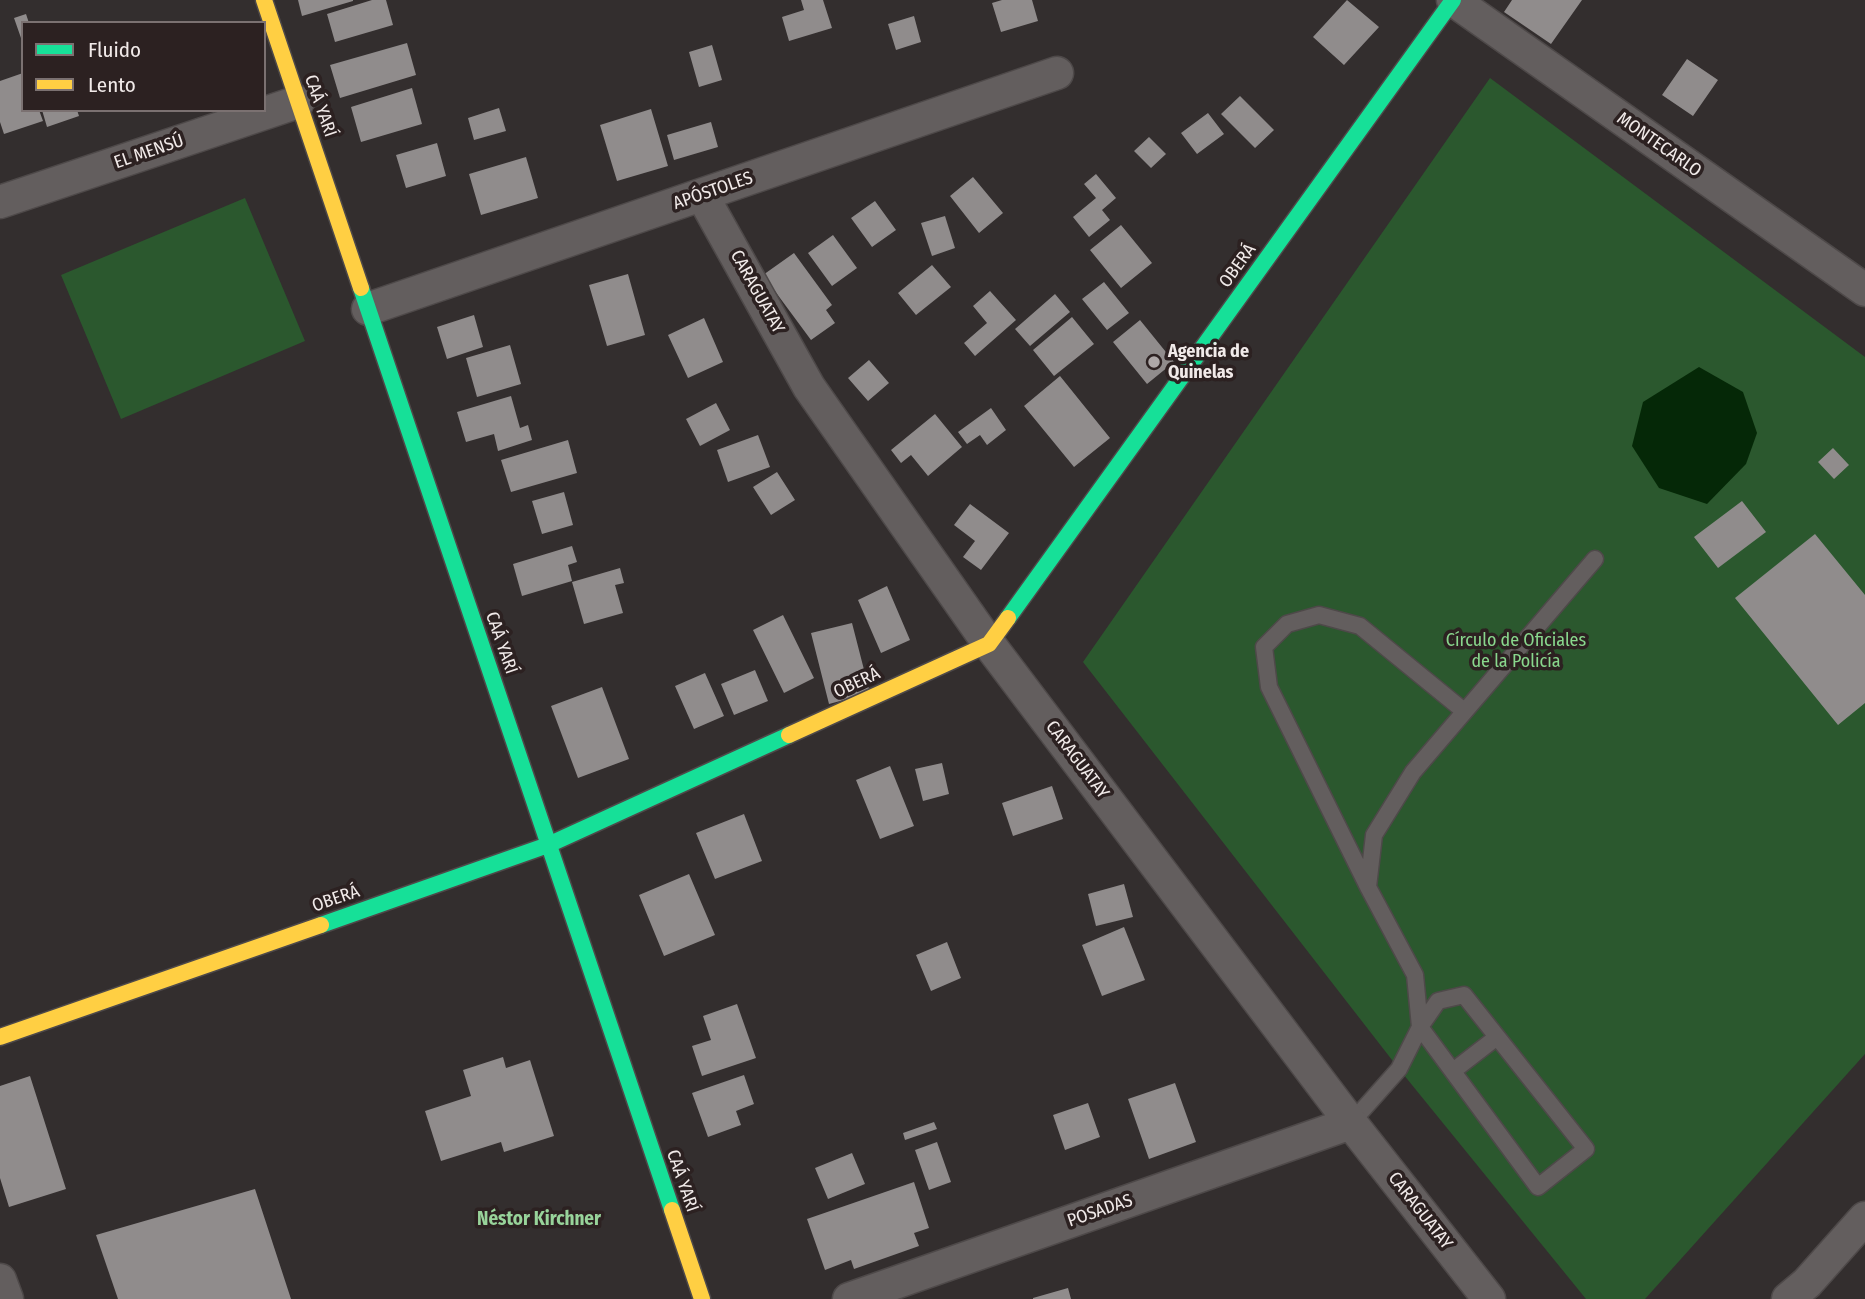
<!DOCTYPE html>
<html>
<head>
<meta charset="utf-8">
<style>
	body { margin:0 }
	#map { position:relative; width:1865px; height:1299px; overflow:hidden; background:#332e2e; font-family:"Fira Sans Condensed",sans-serif }
	canvas { display:block }
	.legend { position:absolute; left:21px; top:21px; width:245px; height:91px; box-sizing:border-box; background:#2c2121; border:2px solid #7b7171; margin:0; padding:9px 12px; list-style:none; font-size:21px; color:#f1eae9 }
	.legend li { display:flex; align-items:center; gap:14px; height:35px }
	.legend b { width:35px; border:2px solid #7b7171 }
</style>
</head>
<body>
<div id="map">
<canvas width="1865" height="1299"></canvas>
<ul class="legend">
<li><b style="height:9px;background:#16e098"></b>Fluido</li>
<li><b style="height:9px;background:#ffcf43"></b>Lento</li>
</ul>
</div>
<script>
const g = document.querySelector('canvas').getContext('2d');
g.lineJoin = 'round';
function paint(path, color) {
  g.fillStyle = color;
  g.fill(path, 'evenodd');
}
function trace(path, color, width, dash) {
  g.strokeStyle = color;
  g.lineWidth = width;
  g.lineCap = dash ? 'butt' : 'round';
  g.setLineDash(dash || []);
  g.stroke(path);
}
function write(font, color, halo, rows, align = 'center') {
  g.font = font + ' "Fira Sans Condensed",sans-serif';
  g.lineWidth = 7;
  g.setLineDash([]);
  g.textBaseline = 'middle';
  g.strokeStyle = halo;
  g.fillStyle = color;
  for (const [text, x, y, turn = 0] of rows) {
    g.save();
    g.translate(x, y);
    g.rotate((+turn || 0) * Math.PI / 180);
    g.textAlign = isNaN(turn) ? turn : align;
    if (halo) g.strokeText(text, 0, 0);
    g.fillText(text, 0, 0);
    g.restore();
  }
}
const green = new Path2D(`
	M1490,78L1865,357V1054L1645,1299H1586L1399,1069L1083,662Z
	M245,198L305,341L121,419L61,275Z`);
const water = new Path2D(`
	M1699,367L1743,392L1757,433L1746,464L1707,504L1659,488L1632,446L1643,402Z`);
const building = new Path2D(`
	M298,0H353V1L302,16Z
	M372,0H386L393,25L335,42L327,14Z
	M801,0H823L832,28L789,41L782,17L804,10Z
	M1002,0H1032L1038,21L1001,32L992,3Z
	M1347,0L1379,27L1344,65L1313,37Z
	M1512,0H1582L1551,44L1504,12Z
	M26,14L29,23H23V37L21,38L14,18Z
	M914,16L921,42L896,50L888,24Z
	M407,43L416,75L340,98L330,65Z
	M712,45L722,80L699,87L689,52Z
	M1687,59L1718,80L1693,116L1662,95Z
	M23,73V110H39L43,121L4,134L0,122V81Z
	M412,88L422,124L361,142L351,107Z
	M1240,96L1274,130L1255,148L1221,114Z
	M499,108L506,131L474,140L468,118Z
	M651,109L668,166L617,181L600,125Z
	M42,110H77L79,116L47,127Z
	M1208,113L1224,134L1197,154L1181,133Z
	M711,122L718,147L674,160L667,135Z
	M1149,137L1166,154L1151,168L1134,151Z
	M437,143L446,176L406,188L396,155Z
	M526,157L538,198L481,215L469,174Z
	M1096,174L1116,198L1102,210L1110,220L1089,237L1073,217L1096,198L1084,184Z
	M973,177L1003,213L979,233L950,196Z
	M875,201L896,230L872,247L851,218Z
	M945,216L955,248L932,256L921,223Z
	M1121,225L1152,263L1121,288L1090,250Z
	M833,235L857,268L832,286L808,253Z
	M794,253L832,305L826,310L835,323L811,340L763,275Z
	M932,265L951,287L916,315L898,293Z
	M628,274L645,335L607,346L589,285Z
	M1104,282L1129,313L1107,330L1082,299Z
	M990,291L1016,320L975,356L964,343L987,323L973,306Z
	M1055,294L1070,312L1030,346L1015,329Z
	M474,315L483,347L447,359L437,327Z
	M1072,317L1094,344L1054,376L1033,350Z
	M704,318L723,362L688,378L668,335Z
	M1140,320L1174,362L1147,384L1113,342Z
	M510,345L521,384L477,397L466,358Z
	M869,360L889,383L868,401L848,378Z
	M1060,376L1110,438L1074,467L1024,406Z
	M511,396L520,428L528,425L532,440L498,451L494,434L466,442L457,412Z
	M716,403L730,430L700,446L686,419Z
	M991,408L1006,430L987,445L980,435L967,444L958,432Z
	M935,414L962,447L928,476L911,455L901,463L891,450Z
	M758,435L770,467L728,482L717,450Z
	M568,440L577,473L511,492L501,460Z
	M1833,448L1849,465L1834,479L1818,462Z
	M777,472L795,500L771,515L753,487Z
	M564,492L573,525L542,534L532,501Z
	M1742,501L1766,532L1718,568L1694,537Z
	M970,504L1009,533L981,570L963,557L975,541L954,525Z
	M1815,534L1865,595V703L1838,725L1735,598Z
	M572,546L577,562L568,565L572,581L522,596L513,564Z
	M620,568L624,583L615,585L623,613L584,624L572,582Z
	M887,586L910,640L881,653L858,600Z
	M783,615L814,678L784,693L753,630Z
	M852,623L870,693L829,704L811,633Z
	M755,670L768,701L734,715L721,684Z
	M705,673L724,716L694,729L675,686Z
	M602,687L629,759L578,778L551,706Z
	M942,763L949,794L923,801L915,769Z
	M890,766L914,826L880,839L856,780Z
	M1052,786L1063,819L1013,836L1002,803Z
	M744,814L762,861L715,879L696,833Z
	M689,874L715,935L664,956L639,895Z
	M1124,884L1133,917L1096,926L1088,894Z
	M1124,927L1145,980L1102,996L1082,945Z
	M947,942L961,978L931,991L916,955Z
	M737,1004L756,1058L702,1076L692,1046L711,1040L703,1016Z
	M503,1057L506,1068L530,1060L554,1136L504,1152L501,1142L441,1161L425,1111L471,1096L463,1070Z
	M744,1075L754,1104L736,1111L741,1125L708,1137L692,1093Z
	M30,1076L66,1189L9,1207L0,1178V1086Z
	M1175,1083L1196,1142L1149,1159L1128,1099Z
	M1088,1103L1100,1137L1065,1150L1053,1115Z
	M934,1122L937,1129L905,1140L903,1133Z
	M937,1142L951,1182L929,1190L915,1150Z
	M852,1153L865,1184L828,1199L815,1168Z
	M914,1182L929,1228L914,1233L919,1246L854,1269L851,1260L825,1270L807,1219Z
	M255,1189L291,1299H118L96,1235Z
	M1068,1288L1071,1299H1033V1298Z`);
const lane = new Path2D(`
	M1368,887L1269,687L1264,647L1287,624L1319,615L1360,626L1464,711
	M1464,995L1586,1149L1538,1187L1420,1027L1438,1001Z
	M1453,1071L1497,1037
	M1351,1123L1399,1069L1420,1027L1415,975L1368,887L1374,835L1413,772L1595,559`);
const street = new Path2D(`
	M1453,0L1865,290
	M702,195L809,387L989,644L1351,1123L1489,1299
	M0,202L298,102
	M368,309L1057,73
	M0,1280L7,1299
	M849,1299L1351,1123
	M1788,1299L1807,1283L1865,1218`);
const fast = new Path2D(`
	M361,288L672,1210
	M1008,618L1453,0
	M321,925L548,845L789,735`);
const slow = new Path2D(`
	M264,0L361,288
	M789,735L989,644L1008,618
	M0,1037L321,925
	M672,1210L702,1299`);
const markers = [
	[1154,362,7,"#aea8a8"]
];
const streetNames = [
	["CAÁ YARÍ",320,106,71],
	["MONTECARLO",1659,145,35],
	["EL MENSÚ",149,152,-19],
	["APÓSTOLES",713,191,-19],
	["OBERÁ",1238,266,-54],
	["CARAGUATAY",757,292,61],
	["CAÁ YARÍ",501,643,71],
	["OBERÁ",857,683,-25],
	["CARAGUATAY",1077,760,53],
	["OBERÁ",336,899,-19],
	["CAÁ YARÍ",682,1181,71],
	["POSADAS",1100,1211,-19],
	["CARAGUATAY",1420,1211,52]
];
const poiNames = [
	["Agencia de",1168,352],
	["Quinelas",1168,373]
];
const parkNames = [
	["Círculo de Oficiales",1516,641],
	["de la Policía",1516,662]
];
const neighbourhoodNames = [
	["Néstor Kirchner",539,1220]
];
paint(green, '#2b582e');
paint(water, '#052807');
paint(building, '#908c8c');
trace(lane, '#4e4949', 19);
trace(street, '#4e4949', 35);
trace(fast, '#4e4949', 19);
trace(slow, '#4e4949', 19);
trace(lane, '#635e5e', 16);
trace(street, '#635e5e', 32);
trace(fast, '#16e098', 16);
trace(slow, '#ffcf43', 16);
for (const [x, y, r, color] of markers) {
  const dot = new Path2D();
  dot.arc(x, y, r, 0, 2 * Math.PI);
  g.fillStyle = color;
  g.fill(dot);
  trace(dot, '#2c2121', 2.5);
}
write('18px', '#f1eae9', '#2c2121', streetNames);
write('bold 18px', '#f1eae9', '#2c2121', poiNames, 'left');
write('18px', '#89d78d', '#2c2121', parkNames);
write('bold 19px', '#98d39a', '#2c2121', neighbourhoodNames);
</script>
</body>
</html>
